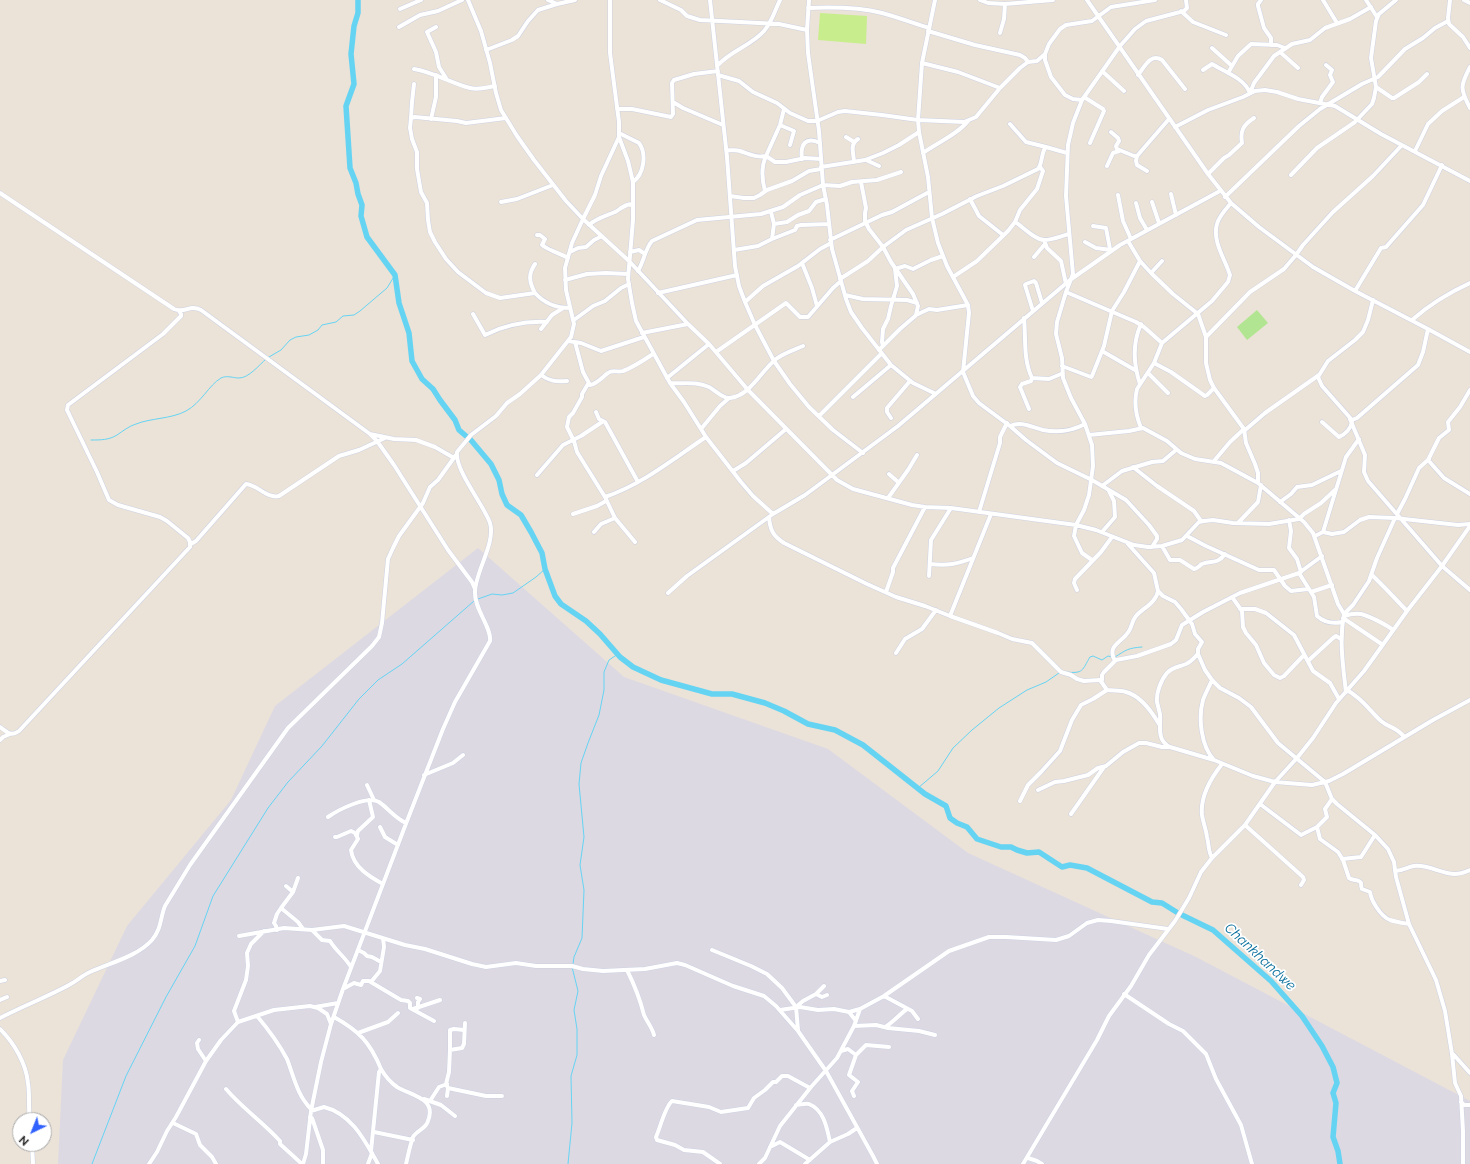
<!DOCTYPE html>
<html>
<head>
<meta charset="utf-8">
<style>
	body { margin:0 }
	#map { position:relative; width:1470px; height:1164px; overflow:hidden; background:#ebe2d8; font-family:Raleway,sans-serif }
	canvas { display:block }
	.north { position:absolute; left:12px; top:1112px; width:40px; height:40px; box-sizing:border-box; background:#fff; border:1px solid #a9a9a9; border-radius:50%; rotate:223deg; font-size:11px; font-weight:700; line-height:16px; text-align:center; color:#282828 }
	.north::after { content:''; display:block; margin:auto; width:14px; height:18px; background:#3161ff; clip-path:polygon(50% 0,100% 100%,50% 72%,0 100%) }
</style>
</head>
<body>
<div id="map">
<canvas width="1470" height="1164"></canvas>
<div class="north">N</div>
</div>
<script>
const g = document.querySelector('canvas').getContext('2d');
g.lineJoin = 'round';
function paint(path, color) {
  g.fillStyle = color;
  g.fill(path, 'evenodd');
}
function trace(path, color, width, dash) {
  g.strokeStyle = color;
  g.lineWidth = width;
  g.lineCap = dash ? 'butt' : 'round';
  g.setLineDash(dash || []);
  g.stroke(path);
}
function write(font, color, halo, rows, align = 'center') {
  g.font = font + ' Raleway,sans-serif';
  g.lineWidth = 3.5;
  g.setLineDash([]);
  g.textBaseline = 'middle';
  g.strokeStyle = halo;
  g.fillStyle = color;
  for (const [text, x, y, turn = 0] of rows) {
    g.save();
    g.translate(x, y);
    g.rotate((+turn || 0) * Math.PI / 180);
    g.textAlign = isNaN(turn) ? turn : align;
    if (halo) g.strokeText(text, 0, 0);
    g.fillText(text, 0, 0);
    g.restore();
  }
}
const industrial = new Path2D(`
	M478,548L624,677L828,749L968,853L1196,957L1470,1101V1164H58L63,1060L127,926L231,800L275,706Z`);
const green = new Path2D(`
	M1257,310L1268,323L1247,340L1237,327Z`);
const pitch = new Path2D(`
	M820,13L867,16L866,44L818,40Z`);
const stream = new Path2D(`
	M269,357L281,350L290,340L296,337L309,335L318,330L322,325L336,322L343,316L354,315L360,311L387,288L395,275
	M91,440C101,440 109,440 117,435C123,431 129,426 136,424C151,418 171,419 186,411C201,403 209,385 221,378C227,375 233,378 239,378C249,378 259,365 266,359
	M478,599L492,594L502,595L513,593L536,577L545,569
	M1115,657C1126,650 1128,648 1142,647
	M1066,672C1084,674 1082,670 1090,657L1093,656L1102,660L1108,656L1112,657
	M918,788L938,771L953,748L972,730L999,708L1027,690L1046,682L1059,673
	M573,964L574,957L582,938L584,890L580,865L584,837L579,784L581,763L588,743L599,715L604,690V672L609,660L618,654
	M92,1164L126,1076L166,997L195,946L213,896L268,808L288,782L322,746L359,699L378,680L402,664L474,601
	M568,1164L572,1123L571,1076L577,1055V1029L574,1010L578,991L572,967`);
const river = new Path2D(`
	M358,0V13L354,26L351,54L354,84L346,106L350,168L356,183L358,194L362,205L361,216L367,237L395,275L399,303L409,333L412,361L422,379L433,389L440,400L455,420L459,430L466,436
	M470,439L491,464L499,480L502,494L507,505L521,515L531,532L542,553L545,569L555,596L561,604L586,621L600,634L620,657L633,667L661,680L712,694H732L765,703L784,711L808,724L835,730L863,745L925,794L946,806L950,818L957,823L967,827L977,839L1001,847H1011L1017,850L1027,853L1039,852L1062,867L1070,865L1087,868L1152,902L1162,903L1178,913
	M1182,915L1213,930L1271,981L1302,1016L1322,1046L1333,1067L1337,1083L1333,1093L1336,1103L1333,1137L1338,1151L1340,1164`);
const minor = new Path2D(`
	M468,0L481,31L490,63L496,93L501,110L517,136L534,160L566,201L583,219L629,261L688,324L709,344L748,390L837,480L853,489L912,505L925,507L951,508L1076,525L1096,530L1134,545L1148,547L1162,546L1182,540L1199,522L1204,521L1213,520L1233,523L1269,524L1299,519L1304,514L1321,503L1336,489
	M548,0L557,4L575,0
	M610,0V53L619,122V137L628,161L633,182V220L628,279L632,303L636,321L670,383L684,402L706,437L741,482L753,496L773,514
	M660,0L681,10L687,16L700,20L779,24L807,30
	M710,0L727,157L735,266L739,286L745,302L755,325L774,361L790,384L809,407L833,430L863,453
	M809,0L807,30L808,53L819,131L823,185L827,205L832,249L846,299L851,312L862,328L891,365L913,383L936,394
	M935,0L922,63L918,120L919,132L928,177L932,218L938,243L947,266L968,305L969,313L963,372L973,396L979,403L1010,426L1026,440L1057,463L1092,480L1126,500L1149,525L1157,536V539L1152,547
	M980,0L988,3L1005,4L1053,0
	M1087,0L1208,174L1231,203L1259,227L1313,267L1355,291L1428,329L1470,352
	M1261,0L1258,4V6L1264,28L1271,38V45
	M1323,0L1337,23
	M1366,0L1377,17
	M1450,0L1448,18L1449,24L1463,37L1470,48
	M1464,0L1470,3
	M808,8C832,7 858,7 882,13C897,17 913,23 929,28
	M400,9L421,0
	M1181,11L1193,22L1226,35
	M399,27L420,15L438,11L462,0
	M436,27L427,32L436,52L439,67L446,78
	M928,31L975,45L1020,55L1025,58L1028,62
	M1000,33L1004,19L1005,4
	M1212,48L1232,66
	M486,50L512,40L518,36L528,21L538,10L557,4
	M1280,52L1298,68
	M922,63L958,72L1000,88
	M717,66C731,50 751,46 764,31C772,22 775,10 780,0
	M1470,67C1460,86 1460,89 1470,108
	M414,69C433,72 451,83 470,88C478,90 486,88 495,86
	M1203,70L1212,64C1225,72 1244,78 1250,93
	M1102,71L1124,91
	M1228,73L1238,56L1251,44L1277,45L1285,48
	M718,75L739,81L753,92L777,103L790,113L808,121H817L838,112L845,111L882,115L918,120L964,122L976,117L1000,88L1020,68L1028,62L1037,61L1045,54
	M1138,75C1145,66 1151,53 1162,60L1185,89
	M1376,87L1392,98H1394L1419,82L1427,74
	M1250,93L1254,83L1274,56L1292,44L1310,40L1325,28L1350,19L1371,7
	M1084,97L1103,109L1104,111L1090,143
	M1082,100L1073,99L1065,95L1051,77L1045,60V54L1049,44L1060,29L1066,25L1092,21L1111,7L1155,0
	M673,102L683,108L723,125
	M1320,103L1322,97L1333,82L1330,75L1332,70L1326,65
	M617,109H632L671,117L673,114L672,83L674,80L694,74L718,71
	M411,118L412,102L414,84
	M506,118L466,123L457,121L415,117L411,118L410,128L412,139L417,152V169L421,192L427,203L428,220L430,232L435,242L446,259L458,272L486,293L500,298L535,293C544,303 556,308 570,308
	M431,119L436,97V75
	M1010,124L1026,142L1046,147
	M780,125L794,131L790,145
	M1175,127L1208,110L1243,97L1255,91L1265,90L1277,92L1298,99L1335,106L1381,134L1470,181
	M1111,132L1118,138L1119,141L1116,146L1117,149L1134,156H1137
	M619,133L639,143C647,154 644,174 633,182
	M846,137L854,142
	M726,150C731,150 736,150 740,151C749,154 757,158 766,156L780,125L784,109
	M1415,151L1428,124L1442,111L1464,97
	M923,153C937,143 958,134 968,121
	M802,159C800,144 806,136 820,143
	M866,160L879,166
	M854,162C854,154 849,145 858,139
	M1107,166L1113,153L1119,151
	M821,167L865,160L883,153L899,145L919,132
	M1147,171L1137,165L1136,161L1137,156L1169,119
	M1208,174L1224,158L1229,155L1242,143C1240,131 1243,125 1254,118
	M1291,175L1317,148L1355,122L1372,104L1374,98L1376,87L1371,58L1376,21L1379,14L1396,0
	M861,182L866,208L865,213V221L869,229L883,247L891,262L913,294L918,306L916,315L914,317L900,329L879,350
	M765,191C762,180 761,167 766,156L775,162H786L805,158L821,159
	M0,193L174,309C185,314 189,304 201,310L370,434L394,439L416,440L435,447L454,458
	M1171,194L1176,215
	M1118,195L1123,221L1131,239
	M730,196L744,198H754L760,195L767,190L792,181L809,171L821,169
	M1225,197L1299,126L1320,109L1362,84L1378,77L1405,49L1423,38L1435,28L1448,21
	M970,199L979,216L1003,235
	M501,202L517,199L553,185
	M1152,202L1159,223
	M1136,203L1140,218L1147,230
	M1015,222C1022,226 1035,240 1044,240C1052,240 1061,236 1069,234
	M774,224L787,222L798,215L809,211L816,202L826,199
	M589,225C597,218 606,216 615,212C618,211 620,208 623,207C626,205 630,204 633,204
	M1093,226L1106,228L1110,249
	M537,235H540L545,239L542,245C550,251 559,253 568,258
	M772,239L795,230L797,226L801,225L829,224
	M830,240L882,215L892,212L929,192
	M1044,240L1047,248L1061,261L1066,284
	M1128,241L1140,261L1151,273L1173,294L1198,314L1206,337V363L1210,380L1214,388L1244,429L1246,443L1255,464L1258,473V483
	M1085,242L1096,248L1111,250
	M734,250L758,246L772,239L774,224L771,212
	M570,252L578,248L586,247L594,240L602,236
	M630,252L639,250L645,254
	M1034,257L1045,244
	M802,263L812,288L817,306
	M638,271C644,261 645,249 652,241L697,220L761,214L783,207L800,195L823,185L840,186L852,182L877,180L901,172
	M1151,273L1162,261
	M953,277L977,261L1008,231L1015,222L1020,210L1037,189L1043,171L1040,167
	M840,279L868,261L883,247L906,230L942,214L977,196L1003,186L1038,169C1043,162 1041,152 1046,147L1067,153
	M565,280L587,274L606,273L628,274
	M1355,291L1381,248L1386,247L1423,205L1442,165
	M1066,292L1136,322L1144,327L1162,343
	M535,293C529,282 528,274 535,264
	M658,293L737,275
	M845,295L863,299L907,300L917,303
	M1373,300L1368,320L1363,332L1355,340L1328,361L1318,377L1322,386L1352,420L1357,418L1418,365L1423,352L1428,329
	M745,302L763,286L798,266L820,249L831,243
	M1033,311L1025,285L1026,284L1034,281L1036,283L1042,303
	M473,314L485,335C505,325 525,321 547,322
	M916,315L929,309L937,310L968,305
	M1024,318C1026,339 1023,359 1032,378L1049,379L1061,374
	M574,320L593,306L605,301L621,288L629,284
	M1412,320C1430,304 1448,293 1470,283
	M541,329L552,315L563,308
	M642,333L688,324
	M1206,337L1250,292L1284,269L1296,255L1303,245L1333,212L1373,176L1402,145
	M568,341L581,343L601,351L644,337
	M575,342L583,372L590,385C597,384 602,377 608,373C613,369 618,373 623,371C634,367 644,360 653,354
	M883,346L882,342L883,329L888,319L891,306L897,286L895,269L905,266L913,269L931,260L943,256
	M1102,351L1135,370
	M716,352L786,303L800,317H808L833,288L841,281
	M1154,363L1171,372L1205,396L1207,395L1214,388
	M1062,366L1091,377L1092,376L1104,346L1112,311L1124,292L1140,261
	M1148,373L1168,393
	M541,375C549,381 556,382 567,381
	M667,378L709,344
	M670,383C685,384 695,381 709,387C715,390 723,399 730,398C750,396 761,371 776,359C784,353 794,350 803,346
	M588,384L582,394V397L573,413L569,417L567,427L574,441L577,452L605,497L615,518L635,542
	M1140,384C1133,363 1132,344 1141,324
	M1470,390L1460,407L1448,422L1449,430L1439,438L1428,460L1444,478L1470,494
	M853,397L891,365
	M1029,409L1020,387L1022,384L1031,381L1032,378
	M596,412L599,419L605,422L638,482
	M819,416L881,354
	M891,418L887,412V408L910,381
	M1350,419L1365,455L1364,472L1368,481L1442,566L1470,590
	M1322,422L1339,437C1345,435 1351,428 1352,422
	M1010,426C1022,421 1031,427 1043,430C1058,433 1072,431 1085,424
	M1141,428C1136,416 1134,401 1137,389L1154,363L1162,343L1212,301L1228,282L1230,275C1225,259 1212,241 1217,224C1219,216 1226,209 1231,203
	M701,429L720,406L728,399
	M1244,431L1265,413L1319,375
	M370,434L377,441L394,465L448,550L472,582L475,589
	M1089,435L1129,431L1143,428L1167,441L1181,453L1195,459L1221,463L1258,483L1304,522L1313,533L1338,604L1344,614C1339,640 1343,666 1346,692
	M1214,461L1230,442L1244,429
	M1133,467L1157,486L1194,511L1201,521
	M733,471L746,463L786,429
	M889,474L898,482
	M537,475L563,445L581,436L602,422
	M1102,486L1122,471L1152,462L1163,461L1176,450
	M605,497C643,484 673,459 706,437
	M888,498L908,470L917,455
	M1280,502L1291,494L1297,487L1312,485L1341,471
	M979,512L1000,443V437L1007,423
	M573,514L597,506L606,501
	M1397,514L1405,499L1419,468L1429,459
	M769,517C770,530 773,536 784,543L867,584L896,597L925,606L950,616L998,633L1012,639L1032,643L1061,672L1071,675L1077,679L1084,681L1100,680L1107,690C1114,691 1120,690 1126,692C1141,696 1152,712 1159,724
	M1289,520L1291,531L1289,548L1297,559L1301,572
	M1238,523L1258,502L1261,485
	M594,532L601,524L615,518
	M1102,532L1115,517L1114,501L1109,491
	M1323,532L1346,457L1359,439
	M1187,536L1206,546L1259,570H1274L1285,586L1291,591L1308,589
	M1315,536L1323,532L1332,534L1344,532L1360,520L1369,517L1395,518L1458,525L1470,524
	M191,544L196,541L246,484C258,485 267,499 279,496L339,456L359,450L385,438
	M1128,544L1154,573L1158,591L1163,596L1175,602L1181,609L1192,624L1195,634L1202,642L1198,649V654L1205,670L1212,680L1220,688L1239,698L1251,707L1278,743L1325,782L1332,799L1337,804L1375,835L1388,849L1394,862L1396,877L1409,924L1436,980L1445,1011L1452,1054L1455,1083L1461,1096L1463,1131V1164
	M1162,546L1170,560H1180L1194,569C1198,568 1199,566 1202,564C1212,560 1217,565 1225,554
	M1092,560L1082,553L1074,536L1076,525L1084,510L1089,495L1093,466L1092,445L1085,424L1071,398L1063,378L1062,358L1056,334L1057,322L1066,292L1073,274L1066,196L1068,145L1073,123L1082,100L1120,46L1135,29L1146,21L1184,11L1187,8L1186,0
	M930,564C948,566 957,564 973,558
	M1299,573L1314,597L1317,616C1325,623 1333,624 1342,622
	M1372,575L1386,589L1407,611
	M929,576L931,540L951,508
	M1077,590L1074,583L1075,579L1101,552L1112,537
	M886,592L893,572V568L925,507
	M1311,592L1332,585
	M668,593L687,576L773,514L805,495L898,426L1070,280L1120,245L1220,191
	M1232,597L1242,611L1243,627L1246,633L1256,645L1264,663L1274,675L1280,678L1284,676L1304,655
	M1240,609H1255L1266,613L1294,635L1313,671L1330,683L1339,699
	M1344,614L1353,605L1369,581L1377,558L1395,518
	M950,616L991,514
	M1344,616C1350,614 1355,613 1361,614C1369,616 1387,625 1393,630
	M1343,618L1383,645
	M896,653L905,639L922,629L936,610
	M1198,654C1194,658 1191,662 1186,664C1179,667 1172,667 1167,673C1161,680 1156,693 1157,702C1158,706 1159,710 1160,714C1161,726 1156,740 1170,747L1214,760L1253,776L1275,782L1312,785L1329,781L1343,774L1433,720L1470,700
	M1115,661C1106,645 1122,643 1129,631C1132,626 1132,621 1136,616C1143,608 1156,603 1158,591
	M1308,661L1333,638L1336,636L1341,639
	M1102,680V675L1104,672L1116,660L1137,656L1171,644L1176,640L1182,625L1203,612L1240,593L1299,573L1322,556
	M1212,680C1209,687 1205,694 1203,700C1198,718 1201,746 1214,760
	M1347,690C1364,700 1368,709 1381,721C1389,728 1397,727 1404,737
	M0,727C7,732 11,737 19,731L190,547V542L188,538L167,521L160,517L118,505L109,500L97,472L67,410L68,405L163,334L181,316V314L179,311
	M0,740L3,737L10,734
	M424,775L453,763L463,755
	M367,785L374,800
	M1038,790L1055,782L1064,781L1088,775L1098,768L1106,766L1123,752L1139,743H1146L1162,747H1170
	M1020,801L1028,785L1041,772L1060,751L1072,720L1081,705L1093,699L1107,690
	M1260,804L1301,835L1317,827L1320,839L1338,852L1343,860L1349,878C1352,881 1359,879 1361,883C1361,885 1361,887 1362,889L1370,892C1371,900 1380,916 1390,920C1396,922 1403,923 1409,924
	M1071,814L1104,767
	M328,817C338,810 367,795 379,802C389,809 395,818 406,823
	M1245,825L1303,877L1304,880L1301,885
	M380,827L385,837L398,845
	M1317,827L1327,817L1325,809L1332,799
	M357,835L358,831L373,817L369,800
	M335,837H337L351,831L355,833L358,839L351,850C353,867 370,877 383,884
	M1212,858C1208,851 1209,844 1207,837C1206,829 1203,822 1202,815C1200,796 1211,778 1222,764
	M1342,859L1361,857L1375,835
	M1395,871C1403,871 1407,867 1414,866C1428,864 1441,874 1455,874C1460,874 1465,872 1470,870
	M286,886L293,892L281,908L298,922L303,929
	M293,892L298,878
	M277,930L276,926L274,923L277,914L281,908
	M312,930L322,940L330,941C336,951 345,957 351,967
	M239,936L284,928L312,930L344,926L405,945L425,949L472,964L486,967L516,963L536,966H572L583,969L603,971L645,969L677,963L685,965L733,986L764,996L776,1006L798,1031L826,1071L873,1156L877,1164
	M358,950L364,953L367,956L372,957L381,962
	M712,950L751,966L767,974L782,988L796,1007L798,1030
	M627,970C634,984 640,999 644,1015C647,1022 652,1027 654,1035
	M0,981L5,980
	M371,982L380,971L384,947L383,938
	M343,989L354,983L361,985L363,981H369L401,1000L408,1001L410,1003V1008L434,1021
	M816,994L822,997L827,995
	M1124,994L1169,1024L1183,1031L1206,1054L1216,1079L1241,1125L1252,1164
	M884,996L912,1011L918,1019
	M417,998L420,999L418,1002V1008
	M0,1000L7,997
	M315,1007L338,1003
	M796,1007L803,1001L816,994L824,986
	M413,1009L440,1000
	M780,1010L800,1007L818,1010L834,1009L849,1012L860,1009L884,996L949,951L989,937H1006L1056,940L1069,936L1087,923L1098,920L1111,921L1168,929
	M849,1012L856,1021
	M257,1016C268,1029 279,1044 287,1059C294,1077 297,1095 311,1109
	M334,1017C359,1031 370,1042 381,1069L379,1072L371,1151
	M0,1018C23,1006 47,997 69,985C77,981 83,975 90,972C110,963 138,956 152,940C162,928 160,918 165,906L190,865L288,728L372,646L379,637L382,623L388,559L393,548L399,536L423,503L430,487L438,480L456,455
	M238,1022L234,1011L246,980L248,966L247,953L251,944L264,931
	M465,1023L464,1044L462,1048L450,1050L449,1072L446,1084L448,1088L486,1096H502
	M854,1026L876,1025L888,1028L919,1031L935,1035
	M885,1027C891,1024 900,1014 907,1009
	M0,1029C14,1043 26,1063 28,1083C30,1095 28,1108 30,1120
	M358,1033L388,1022L398,1013
	M199,1040L197,1043L198,1049L206,1061
	M450,1050V1030L454,1029L464,1030
	M841,1051L848,1049L856,1055L866,1045L889,1047
	M1453,1054L1470,1073
	M381,1069C385,1076 390,1082 397,1087C412,1096 437,1098 428,1121C426,1129 417,1130 413,1137C410,1145 408,1156 406,1164
	M226,1089C242,1108 263,1122 280,1141V1144L302,1164
	M447,1096L448,1088
	M854,1096L852,1091L858,1082L849,1075L856,1055
	M424,1099L441,1105L455,1116
	M430,1101L439,1087L447,1084
	M1461,1102L1464,1105H1470
	M796,1105C800,1105 805,1103 809,1104C824,1110 827,1128 830,1142
	M311,1111L324,1107C352,1114 365,1141 378,1164
	M310,1117L312,1118L323,1150V1164
	M173,1123L196,1134L200,1145L212,1157L216,1164
	M374,1132L413,1140
	M32,1144L33,1164
	M770,1147L780,1142L810,1160
	M1028,1158L1037,1161L1042,1164
	M149,1164L157,1152L167,1131L176,1117L206,1061L221,1040L238,1022L274,1010L310,1006L318,1008L327,1014L331,1024
	M303,1164L306,1154L311,1111L321,1062L331,1024L343,989L407,821L443,729L455,702L490,641C492,628 474,609 475,592C475,572 496,543 490,523C484,505 455,471 457,452L471,435L496,416L507,403L520,394L541,375L571,337L574,324L566,290L565,268L572,243L583,219L595,195L601,176L619,137
	M368,1164L372,1153
	M720,1164L703,1152L684,1150L675,1145L657,1140L656,1137C660,1128 665,1107 672,1101L709,1107L721,1112L748,1108L754,1098L765,1090L773,1082H776L782,1076H788L810,1088
	M759,1164L765,1158L780,1126L811,1087L837,1058L854,1026L860,1009
	M805,1164L830,1142L848,1134L857,1128
	M1023,1164L1097,1040L1109,1016L1131,986L1149,955L1175,921L1189,898L1201,872L1212,858L1245,825L1275,782L1297,758L1313,738L1336,703L1364,671L1407,611L1442,566L1470,526`);
const waterNames = [
	["Chankhandwe",1260,957,43]
];
paint(industrial, '#dcd9e3');
paint(green, '#b2e591');
paint(pitch, '#c8ed8c');
trace(stream, '#65d4f3', 1);
trace(river, '#65d4f3', 5.5);
trace(minor, '#cdd2e2', 5);
trace(minor, '#fff', 4);
write('italic 14px', '#086f9c', '#fff', waterNames);
</script>
</body>
</html>
